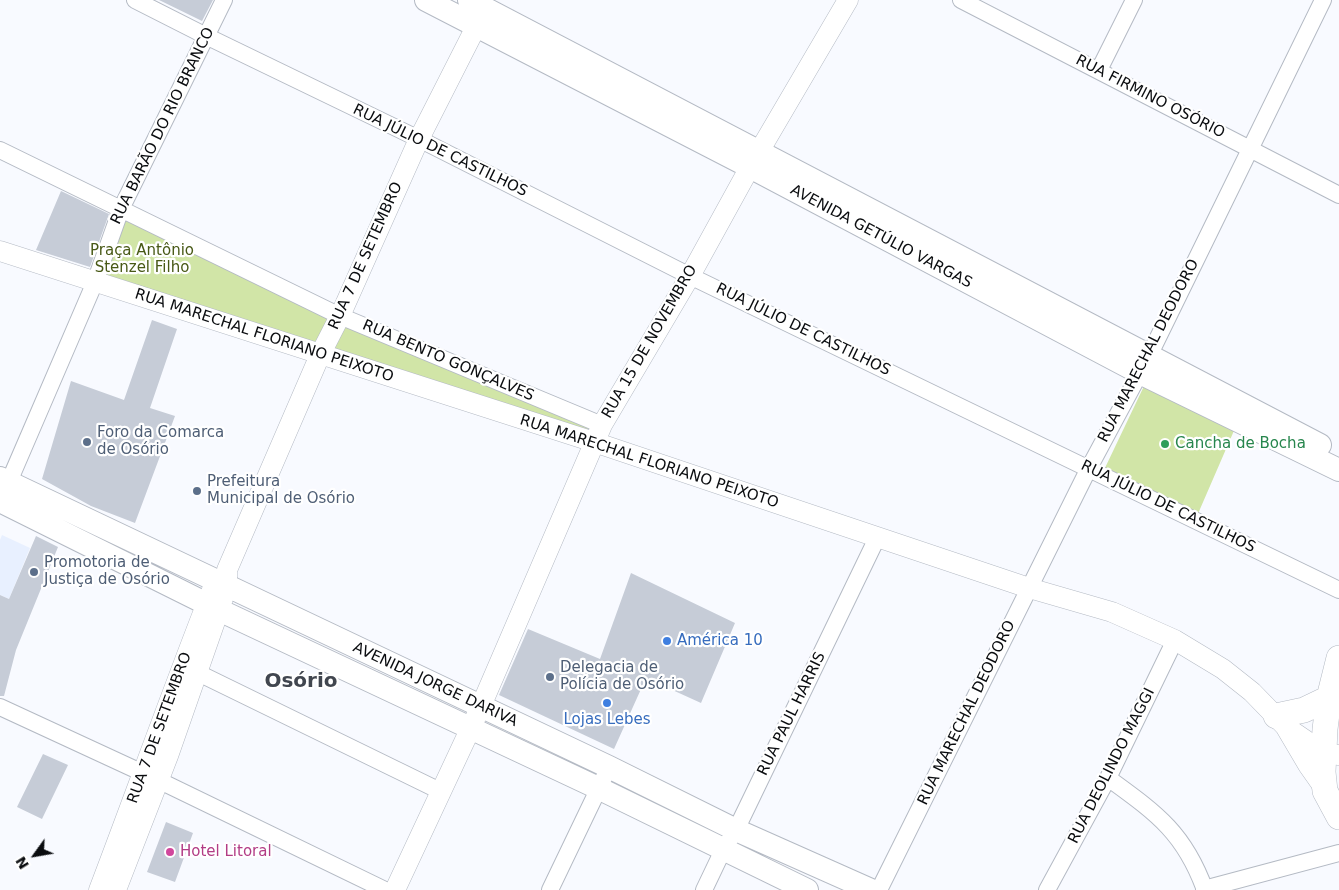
<!DOCTYPE html>
<html>
<head>
<meta charset="utf-8">
<style>
	body { margin:0 }
	#map { position:relative; width:1339px; height:890px; overflow:hidden; background:#f8faff; font-family:"DejaVu Sans",sans-serif }
	canvas { display:block }
	.north { position:absolute; left:10px; top:830px; width:50px; height:50px; -webkit-text-stroke:4px #fff; paint-order:stroke; rotate:238deg; font-size:14px; font-weight:700; line-height:20px; text-align:center; color:#0a0c0f }
	.north::after { content:''; display:block; margin:auto; width:18px; height:22px; background:#0a0c0f; clip-path:polygon(50% 0,100% 100%,50% 72%,0 100%) }
</style>
</head>
<body>
<div id="map">
<canvas width="1339" height="890"></canvas>
<div class="north">N</div>
</div>
<script>
const g = document.querySelector('canvas').getContext('2d');
g.lineJoin = 'round';
function paint(path, color) {
  g.fillStyle = color;
  g.fill(path, 'evenodd');
}
function trace(path, color, width, dash) {
  g.strokeStyle = color;
  g.lineWidth = width;
  g.lineCap = dash ? 'butt' : 'round';
  g.setLineDash(dash || []);
  g.stroke(path);
}
function write(font, color, halo, rows, align = 'center') {
  g.font = font + ' "DejaVu Sans",sans-serif';
  g.lineWidth = 4.5;
  g.setLineDash([]);
  g.textBaseline = 'middle';
  g.strokeStyle = halo;
  g.fillStyle = color;
  for (const [text, x, y, turn = 0] of rows) {
    g.save();
    g.translate(x, y);
    g.rotate((+turn || 0) * Math.PI / 180);
    g.textAlign = isNaN(turn) ? turn : align;
    if (halo) g.strokeText(text, 0, 0);
    g.fillText(text, 0, 0);
    g.restore();
  }
}
const built = new Path2D(`
	M2,535L30,548L9,599L0,595V540Z`);
const green = new Path2D(`
	M125,217L330,317L316,347L102,279Z
	M343,321L593,426L589,435L326,353Z
	M1145,384L1236,426L1197,516L1104,470Z`);
const building = new Path2D(`
	M159,0H213L202,21Z
	M61,191L109,214L90,267L36,250Z
	M152,320L177,329L150,408L175,416L135,523L91,506L42,479L71,381L124,400Z
	M36,536L58,547L16,650L4,696H0V595L9,599Z
	M631,573L735,623L701,703L646,678L614,749L499,695L528,629L600,659Z
	M43,754L68,765L42,819L17,807Z
	M166,822L193,833L175,882L147,872Z`);
const minor = new Path2D(`
	M135,0L206,36L419,139L690,276L1339,590
	M961,0L1339,195
	M1099,70L1134,0
	M0,150L340,316L602,425
	M5,491L95,282L121,209L224,0
	M186,667L440,791
	M0,707L158,780L385,890
	M1108,778C1156,813 1184,832 1205,890
	M1204,889L1339,853
	M550,890L609,767
	M704,890L724,848L736,830L877,538
	M879,890L1089,468L1149,356L1323,0
	M1047,890L1108,778L1175,640`);
const tertiary = new Path2D(`
	M0,251L594,442L1029,588L1112,612L1175,640L1223,669L1252,692L1285,726L1308,765L1327,792
	M1286,727L1324,753L1339,755
	M99,890C137,790 173,689 212,590
	M116,890L168,756L219,610L227,586V570L320,355L340,316L419,139L483,13
	M395,890L481,706L602,425L690,276L750,167L848,0`);
const secondary = new Path2D(`
	M426,0L750,167L1140,373L1339,470
	M469,0L1320,445
	M0,478L609,767L736,830L871,890
	M0,501L219,610L598,788L807,890`);
const primary = new Path2D(`
	M1339,658L1329,698L1325,729L1323,772L1325,791L1339,817
	M1276,716L1304,710L1329,698`);
const markers = [
	[87,442,5,"#5c6f8a"],
	[1165,444,5,"#2e9e5b"],
	[197,491,5,"#5c6f8a"],
	[34,572,5,"#5c6f8a"],
	[667,641,5,"#3f7fe0"],
	[550,677,5,"#5c6f8a"],
	[607,703,5,"#3f7fe0"],
	[170,852,5,"#d1479c"]
];
const streetNames = [
	["RUA FIRMINO OSÓRIO",1150,97,27],
	["RUA BARÃO DO RIO BRANCO",163,126,-64],
	["RUA JÚLIO DE CASTILHOS",440,151,26],
	["AVENIDA GETÚLIO VARGAS",881,237,28],
	["RUA 7 DE SETEMBRO",366,256,-66],
	["RUA JÚLIO DE CASTILHOS",803,330,26],
	["RUA MARECHAL FLORIANO PEIXOTO",264,336,18],
	["RUA 15 DE NOVEMBRO",650,342,-60],
	["RUA MARECHAL DEODORO",1149,351,-63],
	["RUA BENTO GONÇALVES",448,361,23],
	["RUA MARECHAL FLORIANO PEIXOTO",649,462,18],
	["RUA JÚLIO DE CASTILHOS",1168,507,26],
	["AVENIDA JORGE DARIVA",435,685,25],
	["RUA MARECHAL DEODORO",967,713,-64],
	["RUA PAUL HARRIS",792,714,-64],
	["RUA 7 DE SETEMBRO",160,728,-70],
	["RUA DEOLINDO MAGGI",1112,766,-63]
];
const parkNames = [
	["Praça Antônio",142,251],
	["Stenzel Filho",142,268]
];
const serviceNames = [
	["Foro da Comarca",97,433],
	["de Osório",97,450],
	["Prefeitura",207,482],
	["Municipal de Osório",207,499],
	["Promotoria de",44,563],
	["Justiça de Osório",44,580],
	["Delegacia de",560,668],
	["Polícia de Osório",560,685]
];
const leisureNames = [
	["Cancha de Bocha",1175,444]
];
const shopNames = [
	["América 10",677,641],
	["Lojas Lebes",607,720,"center"]
];
const hotelNames = [
	["Hotel Litoral",180,852]
];
const districtNames = [
	["Osório",301,682]
];
paint(built, '#e8f0ff');
paint(green, '#d1e5a7');
paint(building, '#c6ccd7');
trace(minor, '#b4bac4', 18);
trace(tertiary, '#b4bac4', 21);
trace(secondary, '#b4bac4', 24);
trace(primary, '#b4bac4', 26);
trace(minor, '#fff', 16);
trace(tertiary, '#fff', 20);
trace(secondary, '#fff', 22);
trace(primary, '#fff', 25);
for (const [x, y, r, color] of markers) {
  const dot = new Path2D();
  dot.arc(x, y, r, 0, 2 * Math.PI);
  g.fillStyle = color;
  g.fill(dot);
  trace(dot, '#fff', 2);
}
write('15px', '#0a0c0f', '#fff', streetNames);
write('15px', '#485916', '#fff', parkNames);
write('15px', '#4e5e75', '#fff', serviceNames, 'left');
write('15px', '#27864d', '#fff', leisureNames, 'left');
write('15px', '#366cbe', '#fff', shopNames, 'left');
write('15px', '#b23c85', '#fff', hotelNames, 'left');
write('bold 20px', '#41464f', '#fff', districtNames);
</script>
</body>
</html>
